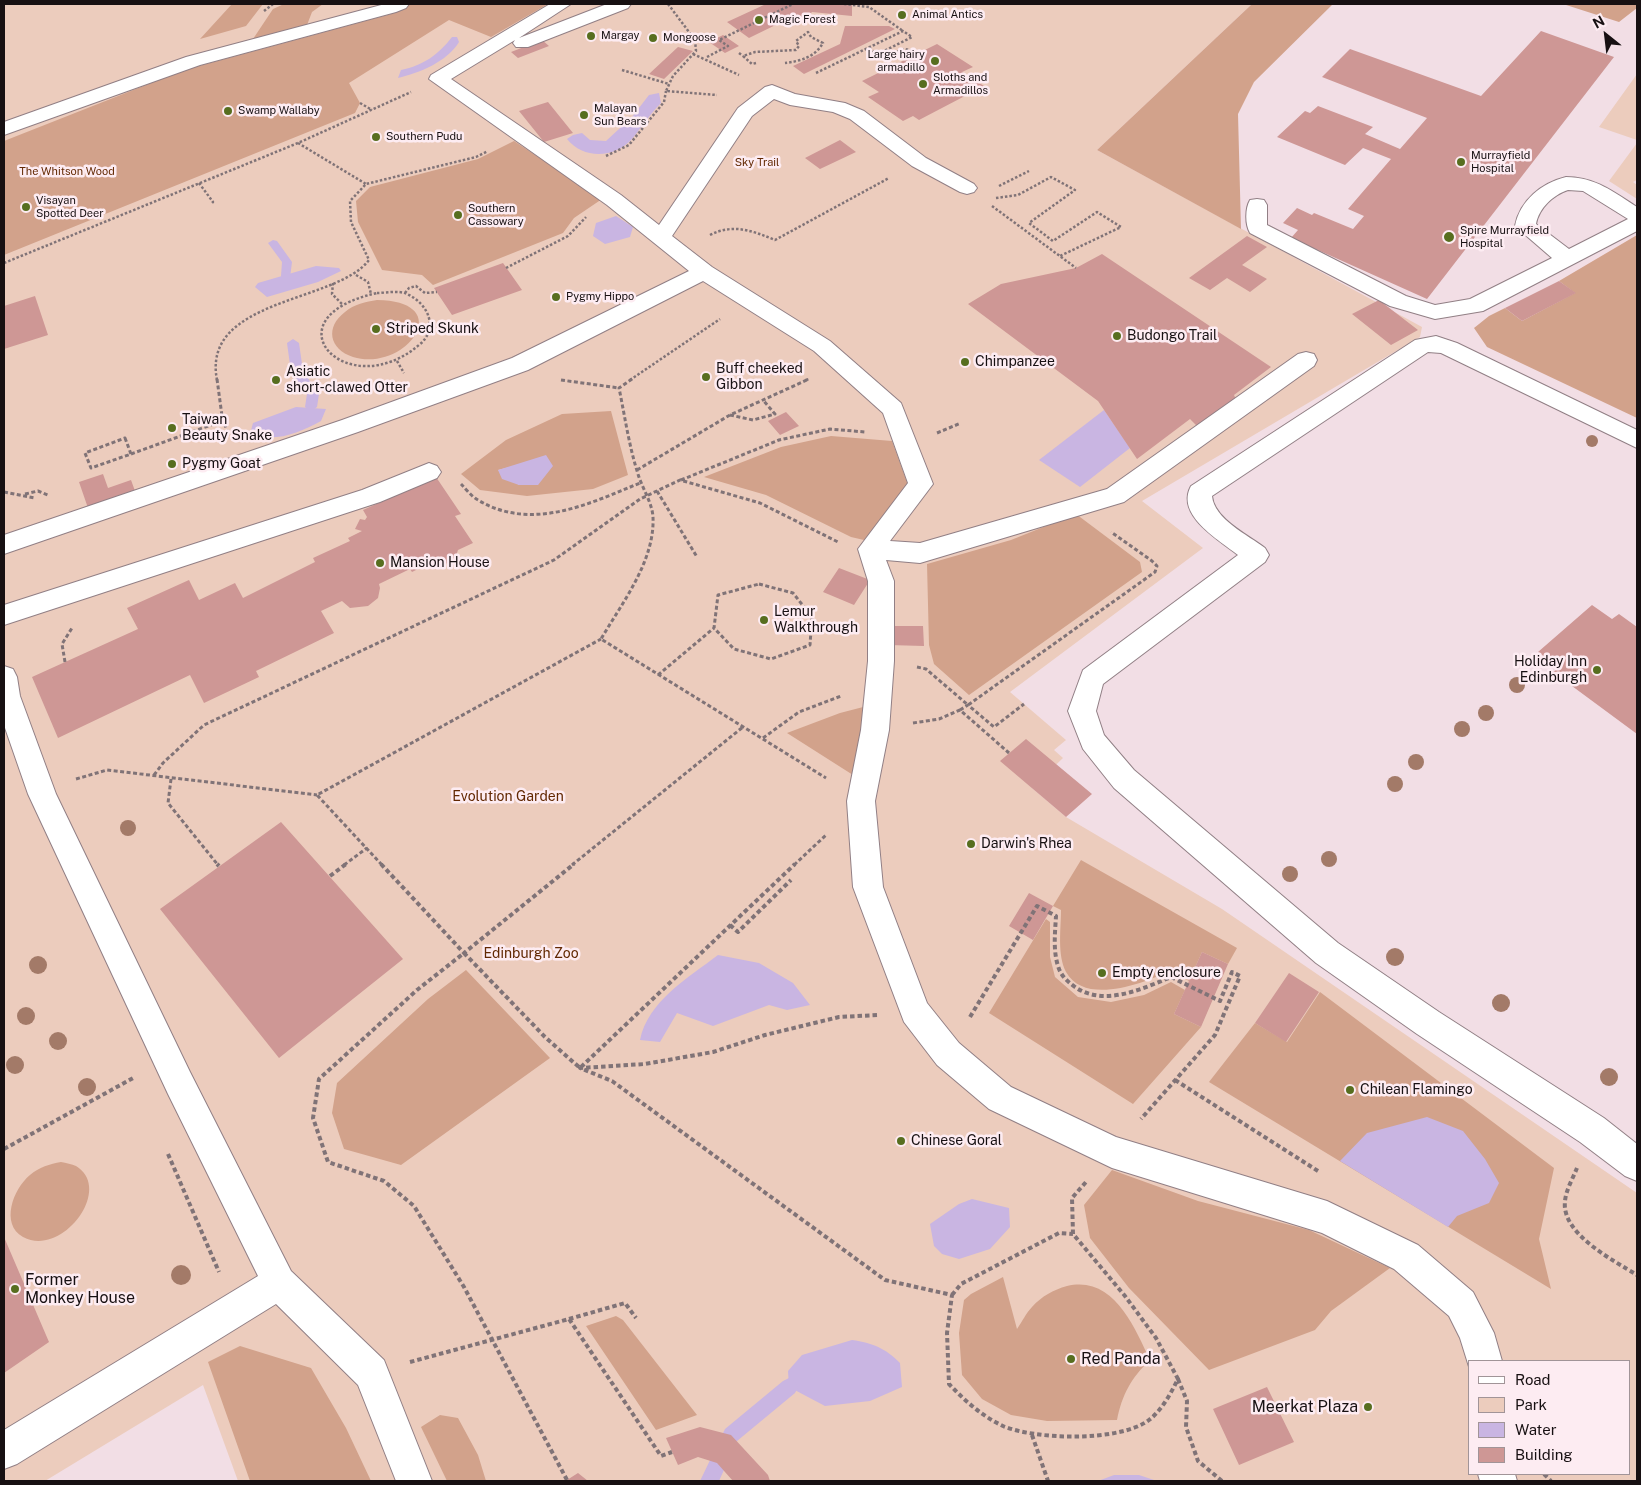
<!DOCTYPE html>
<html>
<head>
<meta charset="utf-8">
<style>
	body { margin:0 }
	#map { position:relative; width:1641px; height:1485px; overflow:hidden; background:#f2dee5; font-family:"Public Sans",sans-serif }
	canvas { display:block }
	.frame { position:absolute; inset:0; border:5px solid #171012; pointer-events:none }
	.legend { position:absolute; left:1468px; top:1360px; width:162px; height:115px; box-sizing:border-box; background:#fdecf2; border:1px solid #a19498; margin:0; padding:6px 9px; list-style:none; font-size:15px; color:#171012 }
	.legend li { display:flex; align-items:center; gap:10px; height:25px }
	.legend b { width:25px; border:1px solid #a19498 }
	.north { position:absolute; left:1581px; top:10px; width:50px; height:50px; -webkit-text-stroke:4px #fdecf2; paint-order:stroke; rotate:331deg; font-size:14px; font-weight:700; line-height:20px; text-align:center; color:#171012 }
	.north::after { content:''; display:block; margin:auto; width:18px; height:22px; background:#171012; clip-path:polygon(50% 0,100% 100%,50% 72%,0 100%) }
</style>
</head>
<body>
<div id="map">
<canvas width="1641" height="1485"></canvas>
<div class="frame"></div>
<ul class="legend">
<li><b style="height:6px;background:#fff"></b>Road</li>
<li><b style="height:14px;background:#ecccbd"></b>Park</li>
<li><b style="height:14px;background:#c9b5e2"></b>Water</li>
<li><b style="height:14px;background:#ce9795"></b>Building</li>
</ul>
<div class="north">N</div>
</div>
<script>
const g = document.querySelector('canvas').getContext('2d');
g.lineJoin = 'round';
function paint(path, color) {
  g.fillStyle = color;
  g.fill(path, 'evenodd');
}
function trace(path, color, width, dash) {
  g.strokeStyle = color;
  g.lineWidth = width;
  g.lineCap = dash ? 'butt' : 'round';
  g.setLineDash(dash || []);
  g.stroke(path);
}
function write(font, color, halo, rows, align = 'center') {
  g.font = font + ' "Public Sans",sans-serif';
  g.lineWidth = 5;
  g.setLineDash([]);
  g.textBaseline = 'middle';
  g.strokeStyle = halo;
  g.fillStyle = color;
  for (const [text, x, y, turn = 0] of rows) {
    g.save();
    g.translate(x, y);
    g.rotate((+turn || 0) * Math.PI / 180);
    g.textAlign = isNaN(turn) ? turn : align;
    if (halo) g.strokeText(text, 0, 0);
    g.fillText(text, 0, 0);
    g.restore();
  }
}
const green = new Path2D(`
	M4,4H1252L1097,150L1422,327L1420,337L1142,501L1203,548L1010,692L1066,740L1054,750L1063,758L1032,788L1066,817L1222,909L1637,1193V1481H238L203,1385L45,1481H4ZM1470,1361H1630V1474H1470Z
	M1637,74V140L1599,127Z
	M1637,143V180L1633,182L1637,185V199L1609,181Z`);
const forest = new Path2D(`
	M232,4H263L246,26L200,39Z
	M284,4H323L312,12L307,25L253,39L273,9Z
	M411,4H548L491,37L449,20L349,83L360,103L355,113L4,255V141L184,70L391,14Z
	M1252,4H1333L1254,82L1238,114L1241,229L1097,150Z
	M1563,4H1637V8L1619,22Z
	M514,141L602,199L574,218L563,233L433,285L422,275L382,270L358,222L356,201L370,187L478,159Z
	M1637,235V418L1487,347L1474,328L1489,316L1505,308L1522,321L1575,293L1559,281Z
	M377,300C458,301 406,373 353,357C329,349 325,327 345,312C354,304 366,302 377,300Z
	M611,411L628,475L593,489L527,496L480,490L461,474L506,440L562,414ZM522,464L519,485L498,470Z
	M831,436L892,441L908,485L864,540L851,537L766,495L704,477L781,447Z
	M1076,514L1140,562L1142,572L969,695L934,664L929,645L927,564L1011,540Z
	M867,706L853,775L787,733L840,713Z
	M1081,860L1237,948L1228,964L1202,952L1189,981L1170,971C1144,983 1085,1006 1066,972C1057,954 1061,929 1061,910L1053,906Z
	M1046,919L1050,922V957L1055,977L1078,997L1111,1002L1144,995L1171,982L1185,990L1174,1014L1201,1027L1133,1104L989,1013Z
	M466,970L550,1058L401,1165L344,1149L332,1113L337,1083L428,999Z
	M1320,992L1554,1168L1539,1239L1551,1289L1209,1082L1255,1023L1287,1042Z
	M61,1162C66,1163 72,1164 76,1166C114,1189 62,1258 23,1237C0,1224 13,1189 30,1175C39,1167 50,1164 61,1162Z
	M1112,1170L1198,1201L1309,1230L1390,1268L1331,1311L1315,1330L1209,1370L1129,1288L1090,1238L1084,1205Z
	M1003,1277L1017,1329C1022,1322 1026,1313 1032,1307C1042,1296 1053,1290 1067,1286C1113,1275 1134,1326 1150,1360C1131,1378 1122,1395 1117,1420L1047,1421L1011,1415L982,1399L962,1375L959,1333L964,1300L971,1294Z
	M616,1316L623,1320L697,1415L656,1430L586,1326Z
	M240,1346L311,1368L346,1428L371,1481H250L208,1362Z
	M440,1415L458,1418L478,1455L486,1481H447L421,1427Z`);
const water = new Path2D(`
	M452,37H457L459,42C447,62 419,73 398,78L401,70C424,65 438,55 452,37Z
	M659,93L661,103C650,114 642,127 632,139C614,159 583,159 567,139L573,135L582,133L590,140L606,141L632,117L649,95Z
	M616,216L633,227L630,237L605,244L593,236L596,223Z
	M316,266L339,268L341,271L318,282L267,297L255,287L258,283Z
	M296,407L326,409L321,421C299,433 275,443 250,434L253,423Z
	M1104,410L1130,448L1080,487L1039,460Z
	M546,455L553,466L538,485H519L502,479L498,470Z
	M718,955L759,963L793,983L810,1005L787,1010L769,1005L713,1026L677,1013L660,1042L640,1040C648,1001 688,978 718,955Z
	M1427,1117L1463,1131L1485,1159L1499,1183L1489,1203L1457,1216L1448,1227L1340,1161L1367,1133Z
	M972,1199L1009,1208L1010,1227L990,1249L959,1259L942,1254L934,1246L930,1224L959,1204Z
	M852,1340C873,1343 885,1348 900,1363L902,1387L870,1401L825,1406L789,1387L788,1371L802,1355Z
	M1114,1475H1139L1157,1481H1098Z`);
const stream = new Path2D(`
	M273,240L277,241L292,262L290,278L286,280L281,276L282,262L268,243Z
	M293,339L299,343L303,371L319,394L317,407L311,411L305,407L307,394L291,372L287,343Z
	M789,1378L795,1381L798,1387L795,1393L737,1441L719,1481H700L725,1429L783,1381Z`);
const building = new Path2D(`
	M766,4H852V16L812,12L806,18L796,15L749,38L727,22Z
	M845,26H889L895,29L804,74L793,66L840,44Z
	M1541,31L1614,57L1427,299L1291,238L1298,230L1283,223L1297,208L1312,215L1314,213L1353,229L1364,216L1348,209L1391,159L1363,148L1345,165L1277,137L1305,111L1310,113L1318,106L1373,127L1365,134L1400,149L1427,118L1322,77L1350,49L1481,96Z
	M723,35L726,37L739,46L725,53L709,42Z
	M542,40L549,46L518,58L511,52Z
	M937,44L973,67L962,72L984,86L919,120L913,116L903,121L868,97L879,92L862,81Z
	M678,47L693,51L664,79L649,74Z
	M548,102L573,133L544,142L519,111Z
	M840,140L856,152L820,169L805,158Z
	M1247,236L1267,247L1242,265L1267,279L1250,292L1227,278L1210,290L1189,278Z
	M1102,254L1271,367L1234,395L1239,406L1203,432L1190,419L1137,459L1098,401L968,304L1001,284L1076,268Z
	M503,263L522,290L452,315L434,288Z
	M1559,281L1576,293L1522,321L1505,308Z
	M35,296L48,335L4,349V306Z
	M1379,300L1418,330L1391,345L1352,314Z
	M786,412L799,426L780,435L768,421Z
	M103,474L108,488L131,480L135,491L88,508L79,482Z
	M436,477L461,514L455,516L473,543L458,550L455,559L438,568L428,564L412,572L410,569L379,584L380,588L378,598L368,606L350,608L342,601L321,611L334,633L256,671L259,677L204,703L190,675L58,738L32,677L138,629L127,608L189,580L199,600L235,583L243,598L315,562L313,558L350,541L348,538L362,531L355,529L360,519L365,520L367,517L363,510Z
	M839,568L870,580L854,605L823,592Z
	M1592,605L1612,619L1619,614L1637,627V734L1553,672L1559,668L1538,652Z
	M888,626H923L924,646L888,645Z
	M1026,739L1092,794L1066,817L1000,761Z
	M281,822L403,959L279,1058L160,909Z
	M1029,893L1053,906L1033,940L1009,926Z
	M1202,952L1228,964L1201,1027L1174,1014Z
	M1289,973L1319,992L1286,1042L1255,1023Z
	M4,1237L49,1342L4,1373Z
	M1267,1387L1294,1442L1239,1465L1213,1409Z
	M700,1427L731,1435L768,1475L770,1481H733L717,1463L698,1457L678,1465L666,1438Z
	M578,1473L588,1481H564L567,1480Z`);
const pathFar2 = new Path2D(`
	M668,4L695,40L696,51L673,76L666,91L717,95
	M844,4L869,7L903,31
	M264,11L273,4
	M869,48L877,54L882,52
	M739,53L743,56
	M693,54L739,75
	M707,57L728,46L719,40L793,4
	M756,63L752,64L743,56L755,52L796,50L799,46L796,41L808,32L811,37L823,43C815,57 801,61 785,63
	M622,70L669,84
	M816,73L903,31L912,37L882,52L888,55L904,49L920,52
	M360,103L372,110
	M298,143L366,184
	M606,156L629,145L664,102L666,91
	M199,183L213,202L211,204
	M999,186L1029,171
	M996,198L1018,195L1051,177L1075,190L1029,223L1053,241L1097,212L1121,227L1060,256
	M992,206L1076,268
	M710,235C733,223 753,231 775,240L889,178
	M4,263L298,143L411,92
	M506,268L568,236L586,217
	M356,275L368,282L371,294
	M333,283L332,294L342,304
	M377,293C386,293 399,290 407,294C429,304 439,329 419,345C347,406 264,318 377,293Z
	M405,293L409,288L416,286L425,293L437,292
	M397,361L404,373
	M217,380C201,298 337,303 369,260L351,222L350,201L366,184L476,157L488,151
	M630,380L720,319
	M806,380L809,379`);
const pathFar1 = new Path2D(`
	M217,379L222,416L228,434
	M632,379L619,388C625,417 629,446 638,474C642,488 652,502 653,517C655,561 622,603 601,639L826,778
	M561,380L619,388
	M730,415L753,420L775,414L763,400
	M937,433L961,423
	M125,438L131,454L91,468L85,453Z
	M131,454L222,421
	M637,470L730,415L809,379
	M681,480L779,440L830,429L865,432
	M461,484C466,489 472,497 478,500C531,532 589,504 640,483
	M657,491L697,557
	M4,492L35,498
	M25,494L38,491L48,495
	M759,584L793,593L812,617L810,645L771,659L734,649L714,628L718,595Z
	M65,662L62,644L72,628
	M917,667L926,669L968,705L1155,572L1157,566L1152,561L1111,532
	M658,675L714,628
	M960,710L968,705L994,727L1024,704
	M913,723L939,719L960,710L1009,753
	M763,738L799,712L841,696
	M154,775L163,763L204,725L554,560L640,499L680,480L760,503L838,542
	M76,779L107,770L317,795
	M171,779L168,803L218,865
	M344,865L367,848
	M382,865L317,795L601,639
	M572,865L743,727
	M794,865L826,835`);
const path = new Path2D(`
	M217,864L219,866
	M381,864L464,953L574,864
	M330,876L346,864
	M730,925L738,932L791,880
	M877,1015L839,1017L765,1035L713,1052L645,1064L580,1068L612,1081L885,1280L952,1295L947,1333L949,1384C965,1401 982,1416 1003,1426C1036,1440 1120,1442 1149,1420C1162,1410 1171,1393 1178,1379L1156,1338L1125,1296L1073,1234L1072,1198L1086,1182
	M970,1017L1037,906L1056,916C1055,933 1053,950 1058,966C1061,976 1067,981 1075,987C1104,1007 1142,989 1171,977L1220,1001L1232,972L1240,976L1215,1035L1141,1119
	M1175,1080L1318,1171
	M4,1149L135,1077
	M168,1154L219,1272
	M1577,1168C1573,1178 1566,1190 1565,1201C1561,1234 1613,1260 1637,1275
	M952,1295L961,1284L1059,1233L1073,1234
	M569,1319L625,1303L636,1318
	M410,1362L569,1319L661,1456L672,1452
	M1178,1379L1187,1401L1186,1427L1198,1461L1222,1481
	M1032,1435L1048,1481
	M1544,1474L1551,1481
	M567,1480L464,1287L414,1206L384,1181L328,1162L313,1118L319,1079L417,990L464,953L545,1037L580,1068L795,864`);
const minor = new Path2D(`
	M385,4H409L406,8L396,12L200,65L4,135V122L186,57Z
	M550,4H571L519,38L607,4H631L628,8L528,47H516L513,43L515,40L451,79L621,195L659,225L738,108L765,87L772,85L795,94L845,103L864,111L926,158L974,184L977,188L974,192L967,194L960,192L912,166L850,119L833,112L790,105L774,99L752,116L672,236L712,267L830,341L901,403L933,484L890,541L920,543L1107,489L1298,354L1306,352L1314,354L1317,360L1314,366L1124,502L920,563L886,560L894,581V661L889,730L875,801L883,887L927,1003L959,1043L1011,1087L1116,1137L1327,1201L1418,1245L1473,1292L1494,1333L1502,1361H1470V1370L1460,1338L1449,1316L1394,1269L1322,1233L1112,1168L989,1109L937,1065L904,1022L853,887L847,801L861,730L868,661V581L858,549L908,483L883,413L814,351L703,281L528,370L358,432L4,554V535L342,420L512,358L689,271L607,205L429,79L431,75Z
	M1566,177C1595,177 1614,192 1637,207V231L1483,311L1435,319L1390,306L1250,233C1245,225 1245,208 1250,200L1257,199L1264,200L1267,205V225L1406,296L1435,305L1470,299L1552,258L1515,226C1520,200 1542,183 1566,177ZM1568,190L1583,191L1628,219L1569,249L1536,224C1539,208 1553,195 1568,190Z
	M1436,336L1457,343L1637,430V448L1441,353L1428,352L1212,496C1214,519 1248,535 1265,548L1269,555L1265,562L1103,684L1096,711L1104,735L1134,770L1338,943L1439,1012L1604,1118L1637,1144V1181L1625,1176L1580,1142L1417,1034L1316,963L1114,788L1083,749L1068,711L1083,670L1238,555C1219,540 1175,515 1191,486L1415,340Z
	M429,463L437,466L441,472L437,478L380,502L4,625V605L362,490Z
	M4,666L13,669L17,677L20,696L56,794L190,1072L291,1271L384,1360L432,1481H396L358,1385L276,1304L17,1464L4,1469V1430L258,1276L168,1094L28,794L4,725Z
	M1478,1474H1515L1517,1481H1480Z`);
const trees = [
	[1592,441,6],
	[1517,685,8],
	[1486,713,8],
	[1462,729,8],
	[1416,762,8],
	[1395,784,8],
	[128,828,8],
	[1329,859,8],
	[1290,874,8],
	[1395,957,9],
	[38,965,9],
	[1501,1003,9],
	[26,1016,9],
	[58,1041,9],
	[15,1065,9],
	[1609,1077,9],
	[87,1087,9],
	[181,1275,10]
];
const markers = [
	[902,15,5,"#576e1f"],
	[759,20,5,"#576e1f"],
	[591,36,5,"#576e1f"],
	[653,38,5,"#576e1f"],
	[935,61,5,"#576e1f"],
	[923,84,5,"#576e1f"],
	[228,111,5,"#576e1f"],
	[584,115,5,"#576e1f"],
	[376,137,5,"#576e1f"],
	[1461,162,5,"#576e1f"],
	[26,207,5,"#576e1f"],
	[458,215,5,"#576e1f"],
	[1449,237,6,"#576e1f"],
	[556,297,5,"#576e1f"],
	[376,329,5,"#576e1f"],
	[1117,336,5,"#576e1f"],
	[965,362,5,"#576e1f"],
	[706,377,5,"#576e1f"],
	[276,380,5,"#576e1f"],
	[172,428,5,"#576e1f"],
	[172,464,5,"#576e1f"],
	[380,563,5,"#576e1f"],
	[764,620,5,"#576e1f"],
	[1597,670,5,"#576e1f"],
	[971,844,5,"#576e1f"],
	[1102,973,5,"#576e1f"],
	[1350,1090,5,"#576e1f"],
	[901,1141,5,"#576e1f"],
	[15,1289,5,"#576e1f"],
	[1071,1359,5,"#576e1f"],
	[1368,1407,5,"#576e1f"]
];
const farPoinames = [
	["Animal Antics",912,15],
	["Magic Forest",769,20],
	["Margay",601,36],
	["Mongoose",663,38],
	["Large hairy",925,55,"right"],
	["armadillo",925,68,"right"],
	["Sloths and",933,78],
	["Armadillos",933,91],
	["Malayan",594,109],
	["Sun Bears",594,122],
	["Swamp Wallaby",238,111],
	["Southern Pudu",386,137],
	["Murrayfield",1471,156],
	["Hospital",1471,169],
	["Visayan",36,201],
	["Spotted Deer",36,214],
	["Southern",468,209],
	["Cassowary",468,222],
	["Spire Murrayfield",1460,231],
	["Hospital",1460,244],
	["Pygmy Hippo",566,297]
];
const farParknames = [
	["Sky Trail",757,163],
	["The Whitson Wood",67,172]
];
const poiNames = [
	["Striped Skunk",386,329],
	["Budongo Trail",1127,336],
	["Chimpanzee",975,362],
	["Buff cheeked",716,369],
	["Gibbon",716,385],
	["Asiatic",286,372],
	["short-clawed Otter",286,388],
	["Taiwan",182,420],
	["Beauty Snake",182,436],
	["Pygmy Goat",182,464],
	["Mansion House",390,563],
	["Lemur",774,612],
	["Walkthrough",774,628],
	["Holiday Inn",1587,662,"right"],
	["Edinburgh",1587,678,"right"],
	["Darwin's Rhea",981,844],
	["Empty enclosure",1112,973],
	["Chilean Flamingo",1360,1090],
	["Chinese Goral",911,1141]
];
const parkNames = [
	["Evolution Garden",508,797],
	["Edinburgh Zoo",531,954]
];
const nearPoinames = [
	["Former",25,1280],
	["Monkey House",25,1298],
	["Red Panda",1081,1359],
	["Meerkat Plaza",1358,1407,"right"]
];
paint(green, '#ecccbd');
paint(forest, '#d2a28b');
paint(water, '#c9b5e2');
paint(stream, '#c9b5e2');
paint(building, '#ce9795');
trace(minor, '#917f85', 2);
trace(pathFar2, '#807377', 2.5, [2.5, 2]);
trace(pathFar1, '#807377', 3, [4, 2.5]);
trace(path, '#807377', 4, [4.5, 3]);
paint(minor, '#fff');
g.fillStyle = '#a37a68';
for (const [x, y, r] of trees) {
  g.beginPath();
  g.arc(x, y, r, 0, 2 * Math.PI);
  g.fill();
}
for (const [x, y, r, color] of markers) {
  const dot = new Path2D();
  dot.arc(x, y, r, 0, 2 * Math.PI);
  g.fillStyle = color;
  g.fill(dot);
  trace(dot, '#fdecf2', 2);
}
write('11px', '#171012', '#fdecf2', farPoinames, 'left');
write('11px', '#622802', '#fdecf2', farParknames);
write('14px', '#171012', '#fdecf2', poiNames, 'left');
write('14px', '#622802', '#fdecf2', parkNames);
write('16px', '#171012', '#fdecf2', nearPoinames, 'left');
</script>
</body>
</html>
